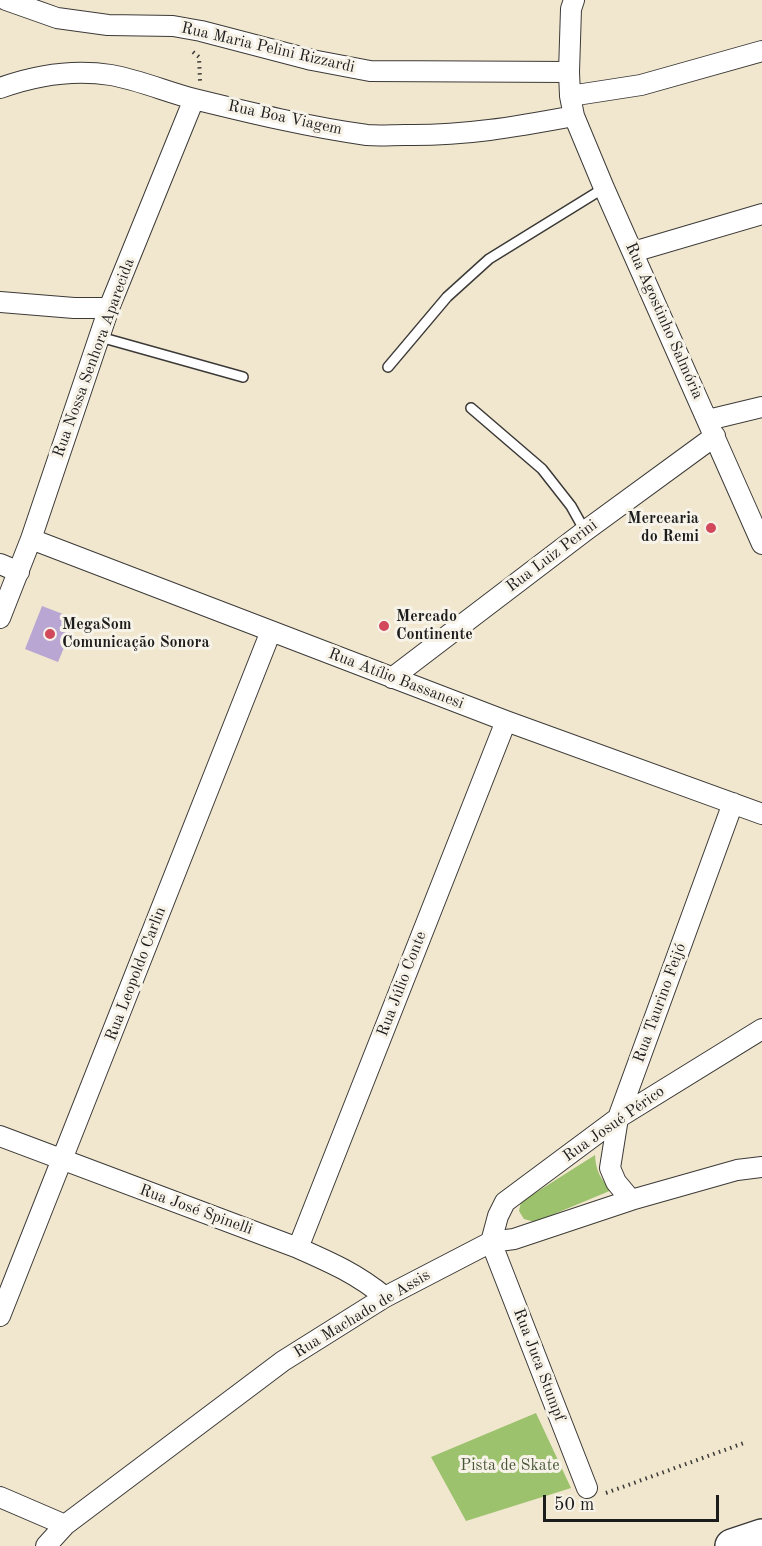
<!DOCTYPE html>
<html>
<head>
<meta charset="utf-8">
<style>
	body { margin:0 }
	#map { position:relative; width:762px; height:1546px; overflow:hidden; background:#f1e7cf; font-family:"Old Standard TT",serif }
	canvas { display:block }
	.scale { position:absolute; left:543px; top:1495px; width:176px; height:27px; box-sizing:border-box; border:3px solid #1c1c1c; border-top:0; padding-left:8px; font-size:18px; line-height:21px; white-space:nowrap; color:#1c1c1c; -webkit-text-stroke:4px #f7f3e8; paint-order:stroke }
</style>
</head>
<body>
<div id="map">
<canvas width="762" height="1546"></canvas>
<div class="scale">50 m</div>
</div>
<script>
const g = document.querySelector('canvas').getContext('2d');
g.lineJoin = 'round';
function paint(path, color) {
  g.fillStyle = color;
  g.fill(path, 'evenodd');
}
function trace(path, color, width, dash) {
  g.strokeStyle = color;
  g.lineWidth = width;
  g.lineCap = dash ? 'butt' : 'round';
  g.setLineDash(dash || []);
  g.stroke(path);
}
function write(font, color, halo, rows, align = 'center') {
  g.font = font + ' "Old Standard TT",serif';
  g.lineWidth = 6;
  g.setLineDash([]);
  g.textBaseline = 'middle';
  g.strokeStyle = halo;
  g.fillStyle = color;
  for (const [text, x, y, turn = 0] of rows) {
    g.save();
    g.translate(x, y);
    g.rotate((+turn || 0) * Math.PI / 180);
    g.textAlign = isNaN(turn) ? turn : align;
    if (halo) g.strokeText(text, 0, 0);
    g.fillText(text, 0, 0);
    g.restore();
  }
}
const green = new Path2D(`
	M595,1155C596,1171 600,1179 612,1190L535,1222L524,1219L519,1211L521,1202Z
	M536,1413L571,1488L466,1521L431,1457Z`);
const building = new Path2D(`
	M42,606L76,619L58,662L25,649Z`);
const path = new Path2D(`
	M193,52L199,57L200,81
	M606,1493L744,1443`);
const lane = new Path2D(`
	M100,337L243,377
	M388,367L447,297L489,259L604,188
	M471,408L542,469L571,506L585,531`);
const street = new Path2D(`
	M6,0L57,18L108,25L173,26L201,31L312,60L370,71L569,72
	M574,0L571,9L569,72L570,96L574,116L604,188L762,544
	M0,88C36,75 73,69 111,75C139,80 167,92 194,99C251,113 309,127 367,135C379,136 392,135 404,135C464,136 515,127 574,116
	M570,96L641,85L762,51
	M633,252L762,214
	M0,302L74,308H109
	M708,420L762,407
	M31,539L506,721L762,814
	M0,564L19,572
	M0,618L31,539L109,308L194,99
	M392,678L585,531L715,436
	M0,1136L298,1248C332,1263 357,1274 385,1297
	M631,1200L616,1182L610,1168L618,1118L733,803
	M491,1242L498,1216L505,1202L618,1118L762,1029
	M491,1242L587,1488
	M298,1248L506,721
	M0,1316L271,631
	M0,1497L65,1525
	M46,1546L65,1525L283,1361L385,1297L491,1242L514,1239L631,1200L737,1170L762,1167`);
const highway = new Path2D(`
	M732,1546L762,1536`);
const markers = [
	[711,528,6,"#d1495b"],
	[384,626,6,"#d1495b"],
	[50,634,6,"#d1495b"]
];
const streetNames = [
	["Rua Maria Pelini Rizzardi",268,48,13],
	["Rua Boa Viagem",285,118,12],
	["Rua Agostinho Salmória",664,321,66],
	["Rua Nossa Senhora Aparecida",94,358,-70],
	["Rua Luiz Perini",552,556,-37],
	["Rua Atílio Bassanesi",396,679,21],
	["Rua Leopoldo Carlin",136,974,-69],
	["Rua Júlio Conte",402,984,-69],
	["Rua Taurino Feijó",660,1003,-70],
	["Rua Josué Périco",614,1124,-35],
	["Rua José Spinelli",196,1210,20],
	["Rua Machado de Assis",362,1314,-31],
	["Rua Juca Stumpf",539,1365,69]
];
const poiNames = [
	["Mercearia",699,519,"right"],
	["do Remi",699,537,"right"],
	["Mercado",396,617],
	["Continente",396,635],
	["MegaSom",62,625],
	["Comunicação Sonora",62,643]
];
const parkNames = [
	["Pista de Skate",510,1466]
];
paint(green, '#9dc26d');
paint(building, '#b9a6d2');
trace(lane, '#3c3a37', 12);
trace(street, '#3c3a37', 22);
trace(highway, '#3c3a37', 36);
trace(path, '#3c3a37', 4, [1.5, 4.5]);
trace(lane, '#fff', 9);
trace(street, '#fff', 20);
trace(highway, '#fff', 33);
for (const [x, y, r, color] of markers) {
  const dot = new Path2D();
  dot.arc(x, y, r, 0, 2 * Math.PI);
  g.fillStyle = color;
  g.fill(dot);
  trace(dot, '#f7f3e8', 2);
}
write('16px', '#1c1c1c', '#f7f3e8', streetNames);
write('bold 16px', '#1c1c1c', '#f7f3e8', poiNames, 'left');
write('16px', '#495638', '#f7f3e8', parkNames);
</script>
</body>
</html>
